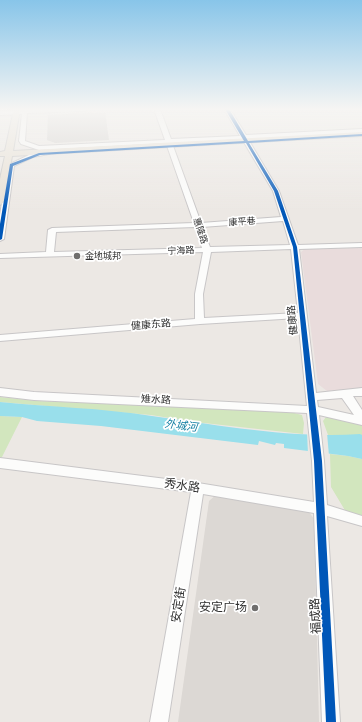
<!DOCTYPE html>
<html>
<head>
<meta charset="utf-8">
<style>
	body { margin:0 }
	canvas { display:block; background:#ece8e4 }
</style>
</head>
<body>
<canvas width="362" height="722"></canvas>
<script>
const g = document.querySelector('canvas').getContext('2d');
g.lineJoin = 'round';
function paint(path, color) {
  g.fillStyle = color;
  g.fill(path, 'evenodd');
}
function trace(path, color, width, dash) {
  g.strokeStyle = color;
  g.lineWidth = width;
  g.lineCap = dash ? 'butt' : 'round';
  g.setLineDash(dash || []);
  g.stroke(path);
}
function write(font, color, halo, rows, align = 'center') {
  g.font = font + ' "Fira Sans Condensed","Noto Sans SC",sans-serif';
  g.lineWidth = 3.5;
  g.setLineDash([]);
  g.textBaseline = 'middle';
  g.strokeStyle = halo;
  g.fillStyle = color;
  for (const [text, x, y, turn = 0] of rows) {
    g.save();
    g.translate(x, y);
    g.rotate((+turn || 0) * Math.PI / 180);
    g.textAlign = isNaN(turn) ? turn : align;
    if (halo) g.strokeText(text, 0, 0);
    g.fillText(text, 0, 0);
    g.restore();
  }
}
const medical = new Path2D(`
	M362,248V388L327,391L318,384L301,252L305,249Z`);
const green = new Path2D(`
	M0,397L37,401L286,411L302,415L304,423L303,434L195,422L151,415L0,402Z
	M0,416L22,417L2,457H0Z
	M326,417H334L362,425V435H328L323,421Z
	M330,454L348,456L362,459V517L346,512L331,487Z`);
const plaza = new Path2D(`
	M217,494L307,509L314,519L319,722H178L209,501Z`);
const water = new Path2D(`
	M0,402C51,407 101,408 152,416C217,425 295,439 360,434L362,435V459L348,456L284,448V444L276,443L275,445L259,441L258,445L101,426L37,421L22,417L0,416Z`);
const pier = new Path2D(`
	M307,432L327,433L329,456L308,454Z`);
const building = new Path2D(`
	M105,112L109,140L55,143L47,140L48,115Z`);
const minor = new Path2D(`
	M22,109H88L85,111L27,113L25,141L39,146L165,140L154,109H160L171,139L240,136L224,109H230L246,135L362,129V133L248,139L279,191L298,245L362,243V247L299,249L316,393L362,388V396H353L362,410V425L319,415L324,461L327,505L362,516V526L327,516L340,722H322L314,513L203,494L168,722H150L191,492L0,468V458L198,483L314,502L312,461L307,413L34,400L0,396V388L34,392L307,406L298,318L200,324L0,341V335L195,319V294L203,252L0,258V254L46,252L48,230L52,228L194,223L166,143L39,150L21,144L19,141L22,114L0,115V111L22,110ZM242,139L273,191L281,217L201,223L172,143ZM283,221L290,245L210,247L202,227ZM195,227L202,248L54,252L56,232ZM291,249L298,313L204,318L203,294L211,252ZM342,398L354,415L318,407L317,400Z
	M47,151L50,153L49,154L33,157L14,166L4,239L0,241V215L8,165L29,155Z`);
const major = new Path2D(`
	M14,109H20L13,151L362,132V136L12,156L4,202L0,205V179L5,156H0V152L5,151Z`);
const cycleway = new Path2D(`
	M225,109H229L248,141L362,134V136L249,143L278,191L297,247L322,461L336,722H326L314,461L293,247L274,191L246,143L40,155L13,166L2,239L0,240V224L10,164L39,153L244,141Z`);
const markers = [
	[77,256,4,"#706f6e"],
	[255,608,4,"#706f6e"]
];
const farStreetnames = [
	["康平巷",242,222,-4],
	["惠隆路",200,231,71],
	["宁海路",181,251,-2]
];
const farPoinames = [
	["金地城邦",85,256]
];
const streetNames = [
	["健康路",293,320,-96],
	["健康东路",151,325,-5],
	["雉水路",156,400,3]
];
const waterNames = [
	["外城河",181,426,7]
];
const nearStreetnames = [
	["秀水路",182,486,8],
	["安定街",179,605,-81],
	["福成路",316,616,-93]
];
const nearPoinames = [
	["安定广场",247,608]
];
paint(medical, '#e9dcdc');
paint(green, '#d2e6be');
paint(plaza, '#dcd8d4');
paint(water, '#99dfeb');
paint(pier, '#ece8e4');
paint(building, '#d3d0cd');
trace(minor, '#c8c6c7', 2);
trace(major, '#c6c5c4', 2);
paint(minor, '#fcfcfb');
paint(major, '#e8e1d6');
paint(cycleway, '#0057b8');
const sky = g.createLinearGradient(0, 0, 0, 210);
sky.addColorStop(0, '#88c5e9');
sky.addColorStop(0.52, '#f6f5f3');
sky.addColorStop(1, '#f6f5f300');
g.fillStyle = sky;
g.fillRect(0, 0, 362, 210);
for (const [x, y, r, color] of markers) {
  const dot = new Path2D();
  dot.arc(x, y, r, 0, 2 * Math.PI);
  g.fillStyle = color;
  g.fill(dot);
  trace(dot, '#fff', 1.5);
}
write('9px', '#2e2e2e', '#fff', farStreetnames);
write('9px', '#2e2e2e', '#fff', farPoinames, 'left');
write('10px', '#2e2e2e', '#fff', streetNames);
write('italic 11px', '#0f7da1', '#fff', waterNames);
write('12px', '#2e2e2e', '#fff', nearStreetnames);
write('12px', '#2e2e2e', '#fff', nearPoinames, 'right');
</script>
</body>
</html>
